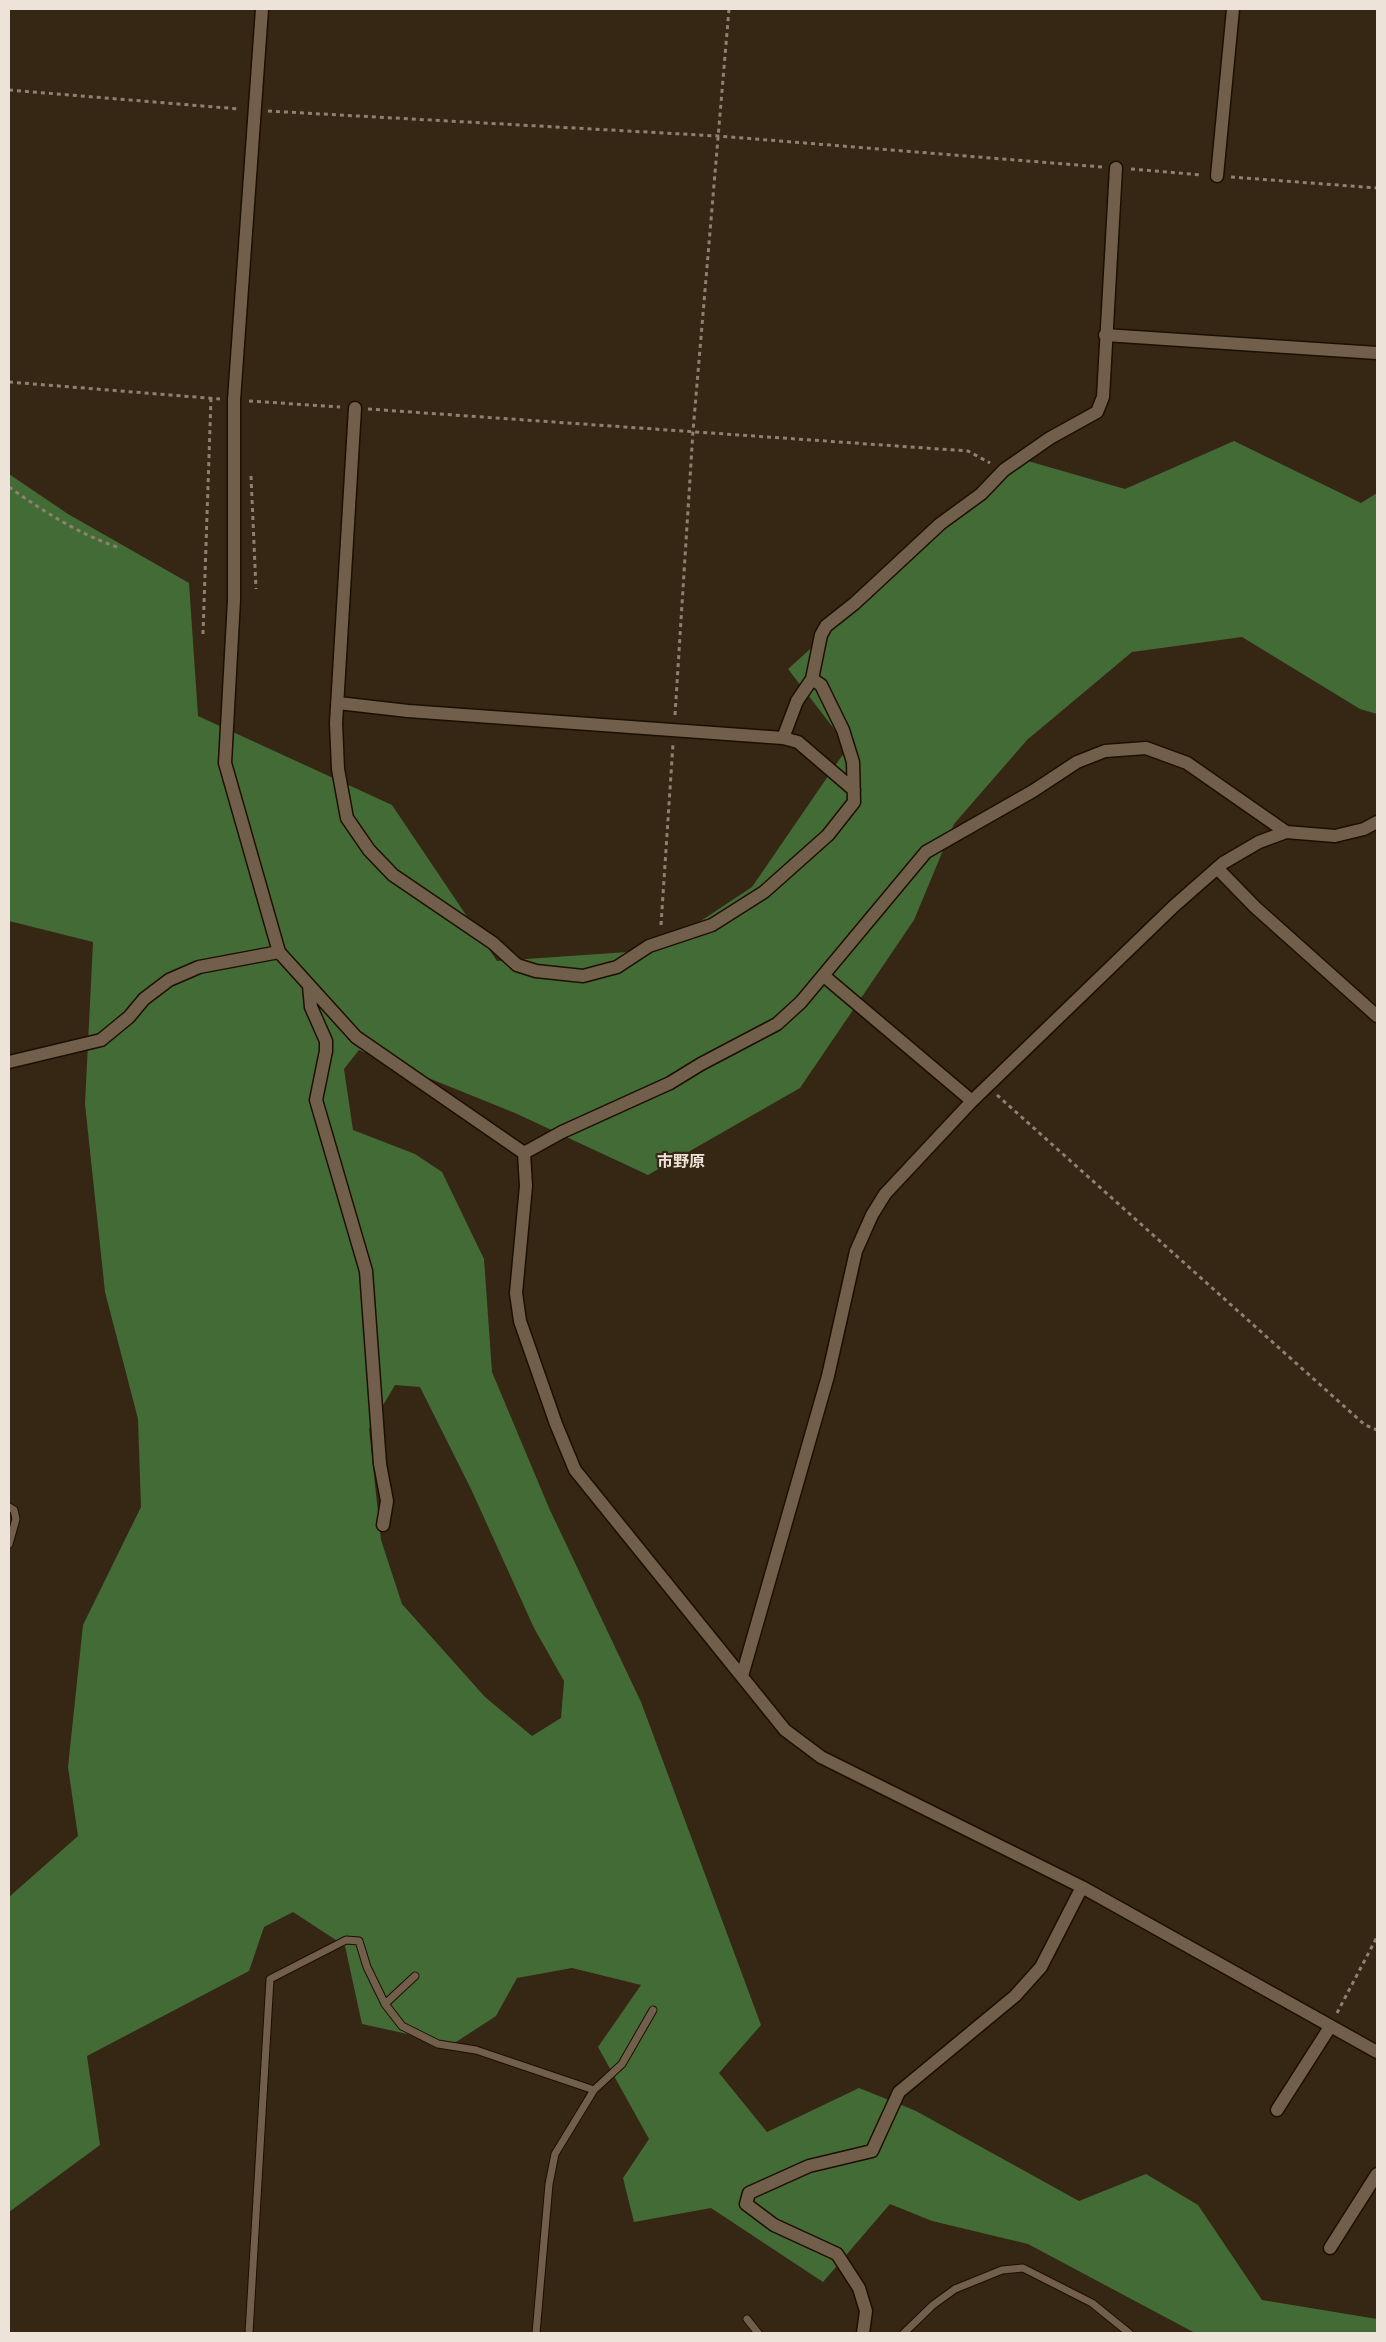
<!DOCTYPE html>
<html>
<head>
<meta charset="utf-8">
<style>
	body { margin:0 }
	#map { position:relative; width:1386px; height:2342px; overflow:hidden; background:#362614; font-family:"Open Sans",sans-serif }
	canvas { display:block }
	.frame { position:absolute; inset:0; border:10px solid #eee3d8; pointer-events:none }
</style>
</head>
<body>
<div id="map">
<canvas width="1386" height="2342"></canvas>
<div class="frame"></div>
</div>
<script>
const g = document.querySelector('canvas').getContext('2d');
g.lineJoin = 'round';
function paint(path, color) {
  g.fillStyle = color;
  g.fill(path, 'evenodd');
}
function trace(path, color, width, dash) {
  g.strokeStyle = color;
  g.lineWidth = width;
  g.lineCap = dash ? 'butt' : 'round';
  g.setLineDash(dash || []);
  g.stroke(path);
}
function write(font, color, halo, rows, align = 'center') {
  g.font = font + ' "Open Sans","Noto Sans JP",sans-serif';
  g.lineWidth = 4.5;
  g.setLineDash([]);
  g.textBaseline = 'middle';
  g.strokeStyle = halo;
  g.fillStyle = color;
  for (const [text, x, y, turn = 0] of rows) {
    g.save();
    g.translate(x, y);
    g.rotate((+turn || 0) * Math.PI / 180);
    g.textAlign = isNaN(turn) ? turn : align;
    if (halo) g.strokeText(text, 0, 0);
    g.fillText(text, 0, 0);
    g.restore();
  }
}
const forest = new Path2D(`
	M1234,441L1361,503L1377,493V714L1360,709L1242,637L1132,652L1027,740L954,824L914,920L800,1088L648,1175L515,1113L359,1050L344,1069L353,1130L415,1154L442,1172L484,1259L492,1372L549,1508L641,1702L761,2025L719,2073L767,2132L859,2088L916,2111L1079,2201L1146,2174L1198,2205L1262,2300L1377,2319V2333H1195L1028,2244L932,2221L890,2204L823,2282L711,2208L634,2222L623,2178L649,2139L598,2047L641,1985L572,1968L517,1978L496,2016L453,2044L362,2024L345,1946L293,1912L264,1927L249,1971L87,2056L100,2145L9,2212V1897L78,1836L68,1767L83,1625L141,1507L138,1419L105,1292L85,1104L93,942L9,921V474L68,514L189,583L198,716L392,805L497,961L657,950L752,887L848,747L788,669L1021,459L1125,489ZM395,1385L420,1387L471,1489L534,1628L564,1681L561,1718L532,1736L485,1697L402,1604L381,1540L369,1429Z`);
const path = new Path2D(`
	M9,90L239,109
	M268,111L718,136L1102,167
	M1131,169L1202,175
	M1231,177L1377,188
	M9,382L220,399
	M249,401L340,407
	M368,409L968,451L990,463
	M251,476L256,589
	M9,487C43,511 77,533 117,547
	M203,634L211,398
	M675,715L693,431L729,9
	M661,925L673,744
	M997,1095L1365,1425L1377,1430
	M1337,2013L1377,1937`);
const lane = new Path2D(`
	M9,1507L14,1510L16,1519L9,1544
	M385,2004L415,1976
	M747,2319L758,2333
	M249,2333L270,1979L346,1940L359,1941L367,1967L385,2004L402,2026L438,2044L476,2050L594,2090
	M536,2333L549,2184L555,2154L594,2090L622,2064L653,2010
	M904,2333L933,2305L955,2289L1002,2270L1023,2268L1092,2303L1129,2333`);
const street = new Path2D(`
	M262,9L234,400V600L225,763L279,952L356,1037L524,1153
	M1217,176L1233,9
	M1105,335L1377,353
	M355,408L336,723L338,769L347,818L369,850L393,875L493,943L517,965L536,971L583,976L617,967L649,946L712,925L764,892L828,835L854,802L853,762L843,730L821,685L812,679
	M338,703L408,711L783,738L798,742L854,790
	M783,738L797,701L812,679L821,635L826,626L855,603L940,524L981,494L1004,470L1050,438L1097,412L1103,397L1116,168
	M1217,868L1255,907L1377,1016
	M824,976L972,1101
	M309,986L311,1007L326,1041V1051L316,1100L366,1271L380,1464L387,1501L383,1525
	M9,1062L101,1040L129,1017L144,999L169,980L199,967L279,952
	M524,1153L526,1186L516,1293L520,1321L556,1424L575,1470L785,1730L821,1757L1082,1887L1377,2052
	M524,1153L562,1132L670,1083L701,1064L777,1024L801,1002L926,852L1033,791L1077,762L1105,751L1146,748L1187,763L1286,832
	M742,1676L828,1376L856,1251L872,1215L885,1194L972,1101L1174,906L1223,863L1259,842L1286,832L1335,836L1364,829L1377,822
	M1277,2110L1330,2027
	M1330,2248L1377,2174
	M863,2333L866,2311L859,2288L837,2254L774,2225L746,2204L749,2193L809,2166L872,2151L899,2092L1015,1996L1041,1967L1082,1887`);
const quarterNames = [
	["市野原",681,1162]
];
paint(forest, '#436b35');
trace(lane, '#1d0f00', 9);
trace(street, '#1d0f00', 15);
trace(path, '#8e8172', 3, [4, 4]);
trace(lane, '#715f4b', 7);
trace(street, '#715f4b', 12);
write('bold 16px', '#eee3d8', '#362614', quarterNames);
</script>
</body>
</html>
